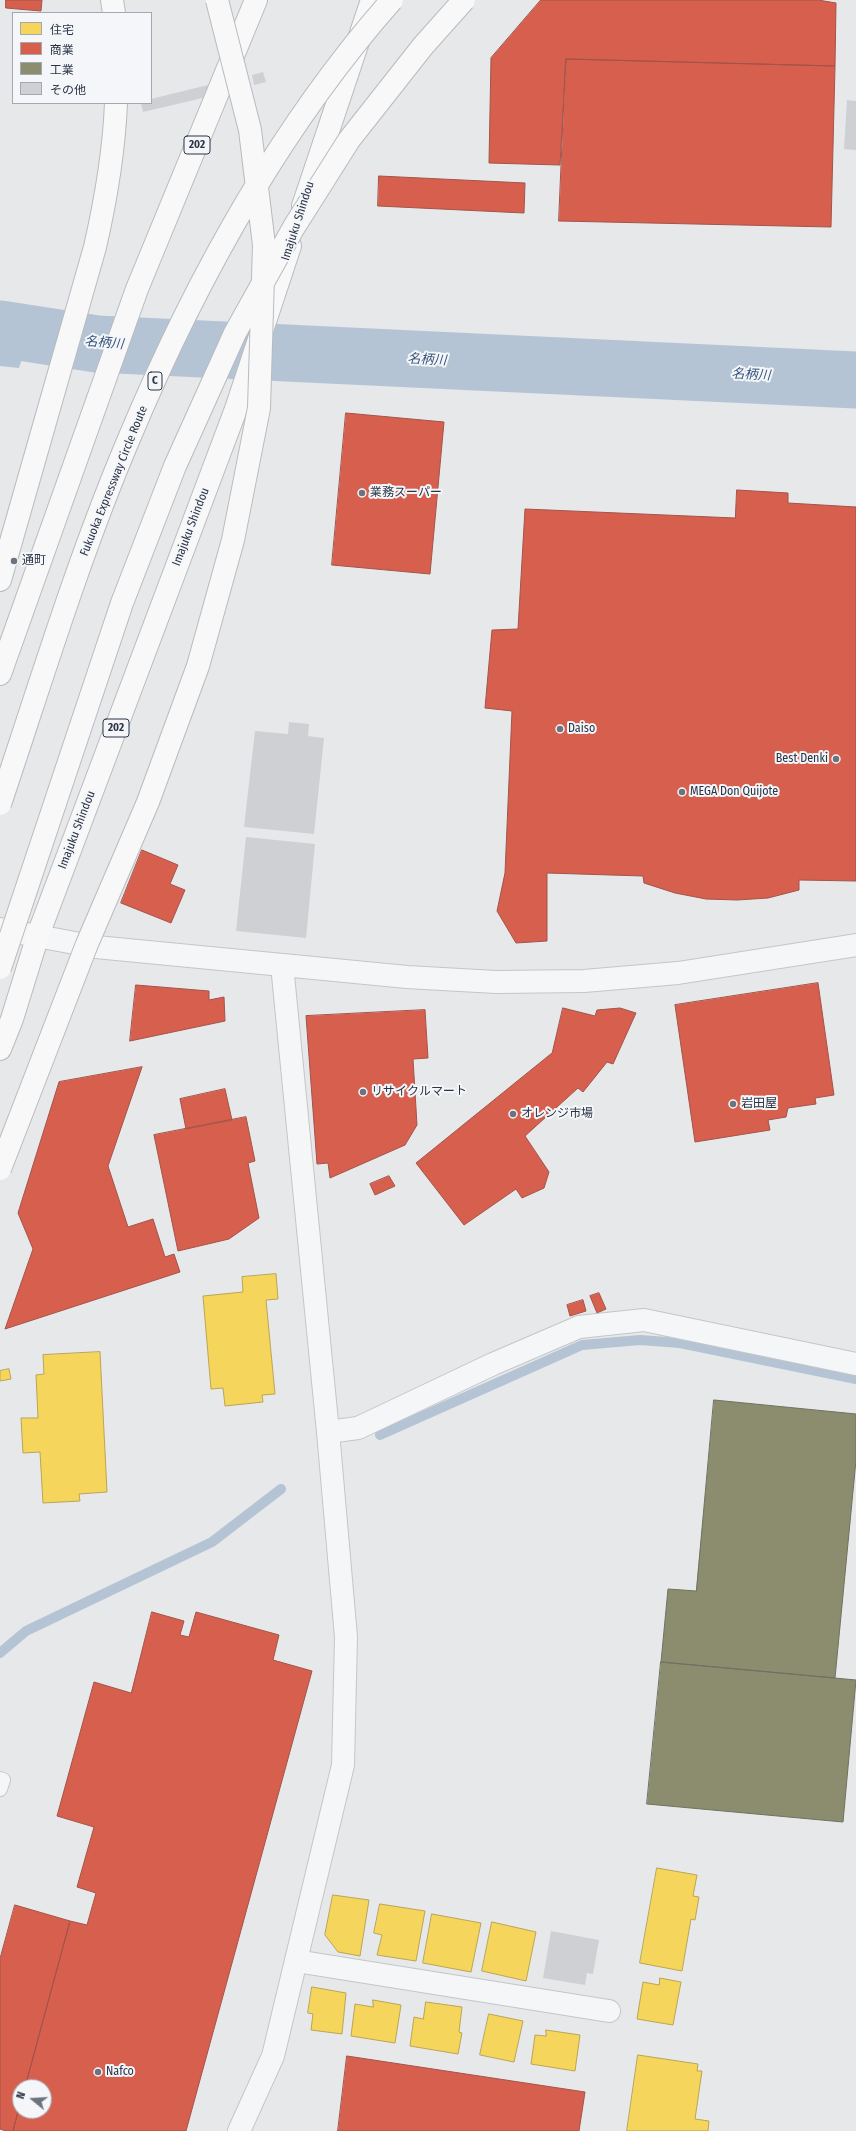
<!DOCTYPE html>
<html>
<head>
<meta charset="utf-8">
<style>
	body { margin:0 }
	#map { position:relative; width:856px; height:2131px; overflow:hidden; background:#e6e8ea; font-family:"Fira Sans Condensed","Noto Sans JP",sans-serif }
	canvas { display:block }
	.legend { position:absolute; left:12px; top:12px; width:140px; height:92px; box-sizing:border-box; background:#f4f6f9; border:1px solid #a4a8b1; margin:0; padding:5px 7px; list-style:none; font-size:12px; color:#2b3445 }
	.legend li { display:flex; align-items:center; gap:8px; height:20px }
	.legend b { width:20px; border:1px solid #a4a8b1 }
	.north { position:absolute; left:12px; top:2079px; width:40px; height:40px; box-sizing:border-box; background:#f4f6f9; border:1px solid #a4a8b1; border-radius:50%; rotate:288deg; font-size:11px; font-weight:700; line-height:16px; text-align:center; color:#2b3445 }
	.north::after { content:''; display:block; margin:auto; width:14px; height:18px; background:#6c737f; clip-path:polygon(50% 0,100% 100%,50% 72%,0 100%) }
</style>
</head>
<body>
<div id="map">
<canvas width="856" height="2131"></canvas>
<ul class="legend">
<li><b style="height:11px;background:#f6d55c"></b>住宅</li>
<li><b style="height:11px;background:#d6604d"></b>商業</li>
<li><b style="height:11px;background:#8c8c6e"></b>工業</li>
<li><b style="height:11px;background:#ced0d3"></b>その他</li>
</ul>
<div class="north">N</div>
</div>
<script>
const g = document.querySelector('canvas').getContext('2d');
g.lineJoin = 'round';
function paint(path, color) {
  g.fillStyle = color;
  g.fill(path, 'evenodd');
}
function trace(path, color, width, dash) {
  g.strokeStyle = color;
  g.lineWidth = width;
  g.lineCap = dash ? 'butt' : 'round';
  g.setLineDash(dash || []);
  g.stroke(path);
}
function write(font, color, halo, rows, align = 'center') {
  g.font = font + ' "Fira Sans Condensed","Noto Sans JP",sans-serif';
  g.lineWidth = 4;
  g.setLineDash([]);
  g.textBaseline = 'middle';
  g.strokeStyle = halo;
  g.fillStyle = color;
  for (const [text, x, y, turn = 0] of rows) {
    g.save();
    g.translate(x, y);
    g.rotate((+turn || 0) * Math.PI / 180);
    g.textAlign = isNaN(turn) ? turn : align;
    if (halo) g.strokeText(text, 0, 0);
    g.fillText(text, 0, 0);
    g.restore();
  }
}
const water = new Path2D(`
	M0,307L38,309L19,368L0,366Z`);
const homes = new Path2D(`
	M276,1274L278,1299L266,1300L275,1394L262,1395L263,1402L225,1406L223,1388L211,1389L203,1296L243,1292L242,1277Z
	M100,1352L107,1492L79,1494L80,1501L43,1503L40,1452L23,1453L21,1418H38L36,1375L44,1374L43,1355Z
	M9,1369L11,1379L0,1381V1371Z
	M657,1868L697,1875L693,1896L699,1897L695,1920L691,1919L682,1971L640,1963Z
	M333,1895L369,1900L360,1956L338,1952L325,1935Z
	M380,1904L425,1911L416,1961L377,1955L382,1935L374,1933Z
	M432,1914L481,1923L471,1972L423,1963Z
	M492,1922L536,1932L526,1981L482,1971Z
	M660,1978L681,1982L673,2025L637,2019L643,1982L659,1985Z
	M312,1987L346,1993L342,2034L311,2030L313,2014L308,2013Z
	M373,2000L401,2005L395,2043L351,2036L355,2004L373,2007Z
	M426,2002L462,2007L459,2032L462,2033L458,2054L410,2046L414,2017L423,2019Z
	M489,2014L523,2021L514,2062L480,2055Z
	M546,2030L580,2035L575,2071L531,2064L535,2035L546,2036Z
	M638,2055L698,2064L697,2071H702L695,2119L709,2121L708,2131H627Z`);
const shops = new Path2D(`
	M6,0H42L41,11L6,8Z
	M541,0H818L836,3L835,66L566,59L560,165L489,163L491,58Z
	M566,59L835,66L831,227L559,221Z
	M379,176L525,183L524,213L378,206Z
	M346,413L444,422L430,574L332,565Z
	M737,490L788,493V503L856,507V881L799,880V890L768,898L737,900L706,899L675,893L644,883L643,876L547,873V941L516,943L497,911L505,873L512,711L485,708L492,630L518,629L525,509L735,518Z
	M142,850L178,865L170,884L185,890L171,923L121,903Z
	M818,983L834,1095L815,1098L816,1104L788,1108L786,1117L768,1120L770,1130L695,1142L675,1005Z
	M136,985L209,991V1000L224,997L225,1021L130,1041Z
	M563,1008L595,1016L597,1010L620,1008L636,1013L613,1064L607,1062L583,1092L578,1088L525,1136L549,1172L544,1188L522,1198L516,1189L464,1225L416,1163L552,1053Z
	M425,1010L428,1058L413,1059L417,1125L405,1145L330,1178L328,1163L317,1164L306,1016Z
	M142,1067L108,1166L128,1227L153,1219L165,1257L174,1254L180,1272L5,1329L33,1249L18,1213L59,1082Z
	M225,1089L232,1120L186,1129L180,1099Z
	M246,1117L255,1161L248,1163L259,1218L229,1239L178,1251L154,1135Z
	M389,1176L395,1186L375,1195L370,1184Z
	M599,1293L606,1309L597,1313L590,1296Z
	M583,1300L586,1311L570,1316L567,1305Z
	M152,1612L184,1621L180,1635L189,1637L196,1612L279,1635L273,1660L312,1671L186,2131H13L20,2104V2111H44V2087H25L70,1921L87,1925L96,1893L77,1887L94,1827L57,1816L94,1682L131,1693Z
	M15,1905L70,1921L25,2087H20V2104L13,2131H6L0,2129V1959Z
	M347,2056L585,2092L579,2131H338Z`);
const industry = new Path2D(`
	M714,1400L856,1414V1460L835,1678L661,1662L668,1589L696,1591Z
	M661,1662L856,1680L843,1822L647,1804Z`);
const stream = new Path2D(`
	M380,1435L582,1345L640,1340L680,1343L856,1379
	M0,1653L26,1631L212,1542L281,1489`);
const river = new Path2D(`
	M0,329L97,344L856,380`);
const building = new Path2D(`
	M263,72L266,82L254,85L252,75Z
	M208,85L211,96L143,112L141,103H151V99Z
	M847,100L856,101V150L844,149Z
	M289,722L309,724L308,736L324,738L314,834L244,827L255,731L288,734Z
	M246,837L315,844L306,938L236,931Z
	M551,1931L599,1940L593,1974L587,1973L585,1985L543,1978Z`);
const service = new Path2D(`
	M0,1779L3,1780L0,1789`);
const minor = new Path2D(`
	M328,1432L358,1428L493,1364L579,1327L644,1320L856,1364
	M296,1961L609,2011`);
const tertiary = new Path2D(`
	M0,929L96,947L407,977L496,982L584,981L678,973L856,945
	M239,2131L273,2056L343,1765L346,1637L328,1432L282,965`);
const trunk = new Path2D(`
	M303,206L372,0
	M0,674L137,289L256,0
	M0,1049L12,1019L38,935L236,409L290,246`);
const motorway = new Path2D(`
	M112,0L114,13
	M0,580L95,247C106,199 114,152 116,103`);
const motorwayBridge = new Path2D(`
	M0,804C41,682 78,559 128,441C194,283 278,129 392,0
	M0,968L122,603L175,466L235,333L294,227L349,140L423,46L464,0
	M0,1169L87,944L148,802L198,666L233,540L259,408L264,245L250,130L217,0`);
const markers = [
	[362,493,4,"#6c737f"],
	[14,561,4,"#6c737f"],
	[560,729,4,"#6c737f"],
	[836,759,4,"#6c737f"],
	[682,792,4,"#6c737f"],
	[363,1092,4,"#6c737f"],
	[733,1104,4,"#6c737f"],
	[513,1114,4,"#6c737f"],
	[98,2072,4,"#6c737f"]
];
const shields = [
	[197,145,26],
	[155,381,14],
	[116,728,26]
];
const shieldNames = [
	["202",197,145],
	["C",155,381],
	["202",116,728]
];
const streetNames = [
	["Imajuku Shindou",298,221,-72],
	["Fukuoka Expressway Circle Route",114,481,-68],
	["Imajuku Shindou",191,527,-69],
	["Imajuku Shindou",77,830,-69]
];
const poiNames = [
	["業務スーパー",370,493],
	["通町",22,561],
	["Daiso",568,729],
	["Best Denki",828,759,"right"],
	["MEGA Don Quijote",690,792],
	["リサイクルマート",371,1092],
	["岩田屋",741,1104],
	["オレンジ市場",521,1114],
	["Nafco",106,2072]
];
const waterNames = [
	["名柄川",104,343,5],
	["名柄川",427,360,3],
	["名柄川",751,375,3]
];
paint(water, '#b4c4d5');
paint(homes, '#f6d55c');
trace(homes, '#b9a555', 1);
paint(shops, '#d6604d');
trace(shops, '#a3534b', 1);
paint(industry, '#8c8c6e');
trace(industry, '#6f7262', 1);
trace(stream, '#b4c4d5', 10);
trace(river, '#b4c4d5', 57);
paint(building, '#ced0d3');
trace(service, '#c4c6c8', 16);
trace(minor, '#c4c6c8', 24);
trace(tertiary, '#c4c6c8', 24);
trace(trunk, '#b8bbbf', 24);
trace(motorway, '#b8bbbf', 24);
trace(service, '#f5f6f7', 14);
trace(minor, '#f5f6f7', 22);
trace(tertiary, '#f5f6f7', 22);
trace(trunk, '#f8f8f8', 22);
trace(motorway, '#f8f8f8', 22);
trace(motorwayBridge, '#b8bbbf', 24, []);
trace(motorwayBridge, '#f8f8f8', 22);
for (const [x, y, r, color] of markers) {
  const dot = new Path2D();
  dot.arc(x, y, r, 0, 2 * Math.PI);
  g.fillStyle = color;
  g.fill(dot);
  trace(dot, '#f4f6f9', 1.5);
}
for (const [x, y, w] of shields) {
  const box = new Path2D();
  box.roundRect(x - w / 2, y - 9, w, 18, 3);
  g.fillStyle = '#f4f6f9';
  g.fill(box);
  trace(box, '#2b3445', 1);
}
write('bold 11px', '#2b3445', null, shieldNames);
write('12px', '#2b3445', '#f4f6f9', streetNames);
write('12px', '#2b3445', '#f4f6f9', poiNames, 'left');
write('italic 13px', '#34527a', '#f4f6f9', waterNames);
</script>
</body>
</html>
